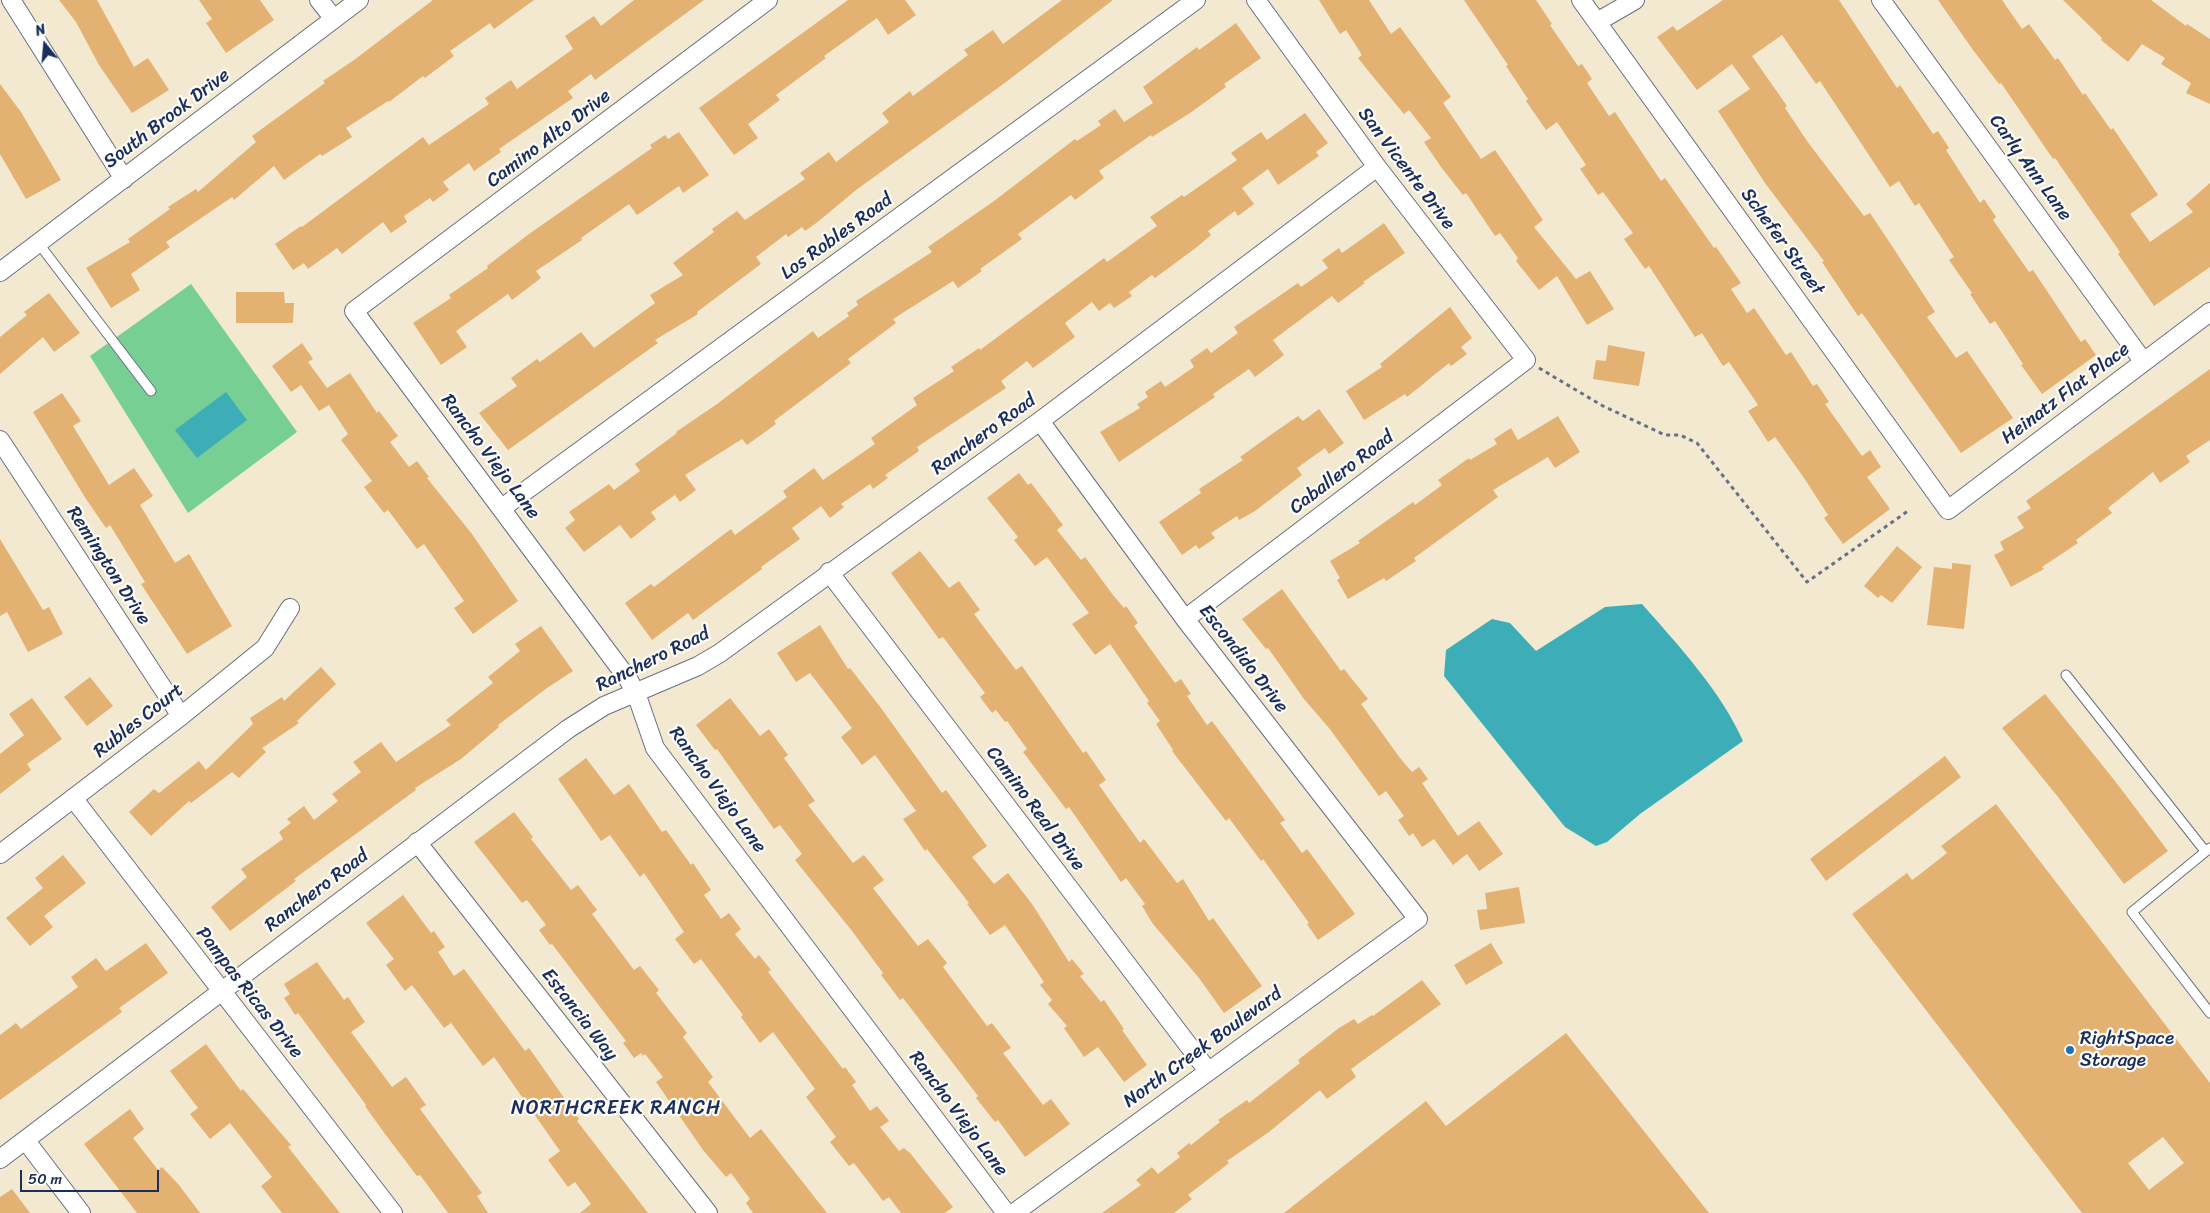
<!DOCTYPE html>
<html>
<head>
<meta charset="utf-8">
<style>
	body { margin:0 }
	#map { position:relative; width:2210px; height:1213px; overflow:hidden; background:#f2e9d0; font-family:Sriracha,sans-serif }
	canvas { display:block }
	.north { position:absolute; left:20px; top:20px; width:50px; height:50px; -webkit-text-stroke:4px #fdfcf7; paint-order:stroke; rotate:343deg; font-size:14px; font-weight:700; line-height:20px; text-align:center; color:#1b2f5e }
	.north::after { content:''; display:block; margin:auto; width:18px; height:22px; background:#1b2f5e; clip-path:polygon(50% 0,100% 100%,50% 72%,0 100%) }
	.scale { position:absolute; left:20px; top:1170px; width:139px; height:22px; box-sizing:border-box; border:2px solid #1b2f5e; border-top:0; padding-left:6px; font-size:15px; line-height:18px; white-space:nowrap; color:#1b2f5e; -webkit-text-stroke:4px #fdfcf7; paint-order:stroke }
</style>
</head>
<body>
<div id="map">
<canvas width="2210" height="1213"></canvas>
<div class="north">N</div>
<div class="scale">50 m</div>
</div>
<script>
const g = document.querySelector('canvas').getContext('2d');
g.lineJoin = 'round';
function paint(path, color) {
  g.fillStyle = color;
  g.fill(path, 'evenodd');
}
function trace(path, color, width, dash) {
  g.strokeStyle = color;
  g.lineWidth = width;
  g.lineCap = dash ? 'butt' : 'round';
  g.setLineDash(dash || []);
  g.stroke(path);
}
function write(font, color, halo, rows, align = 'center') {
  g.font = font + ' Sriracha,sans-serif';
  g.lineWidth = 4.5;
  g.setLineDash([]);
  g.textBaseline = 'middle';
  g.strokeStyle = halo;
  g.fillStyle = color;
  for (const [text, x, y, turn = 0] of rows) {
    g.save();
    g.translate(x, y);
    g.rotate((+turn || 0) * Math.PI / 180);
    g.textAlign = isNaN(turn) ? turn : align;
    if (halo) g.strokeText(text, 0, 0);
    g.fillText(text, 0, 0);
    g.restore();
  }
}
const green = new Path2D(`
	M191,284L297,432L188,513L90,356Z`);
const water = new Path2D(`
	M226,392L247,420L197,458L175,430Z
	M1642,604C1678,645 1721,691 1743,741L1640,814L1607,842L1596,846L1565,827L1444,676L1446,650L1492,619L1510,623L1536,651L1605,607Z`);
const building = new Path2D(`
	M59,0H97L134,67L148,58L169,90L132,113L99,65L76,22Z
	M199,0H260L274,20L226,53L206,23L212,19Z
	M433,0H534L494,29L490,23L450,51L454,56L425,78L423,76L389,102L388,101L346,128L352,137L322,156L320,154L284,180L274,166L234,200L232,197L166,242L170,247L131,274L140,290L111,308L86,268L130,242L128,239L170,209L168,207L196,189L198,192L256,142L252,136L325,83L323,81L354,60Z
	M634,0H704L595,80L591,74L568,91L573,98L499,149L501,152L474,171L469,163L443,182L449,190L433,202L430,198L404,216L407,222L391,233L383,222L342,254L337,248L308,269L304,263L293,270L275,244L301,226L302,227L423,137L429,145L489,104L485,98L511,80L517,89L573,49L565,36L594,16L601,26Z
	M848,0H905L916,15L888,35L877,18L824,56L826,58L776,95L780,100L748,124L758,138L734,155L699,108Z
	M1062,0H1113L1006,82L856,190L819,221L805,231L802,227L788,237L786,234L756,257L761,264L697,312L698,314L655,340L658,343L508,450L479,413L517,386L511,378L537,359L540,362L581,332L594,348L655,303L650,295L683,275L673,263L714,232L712,229L737,211L745,220L805,179L800,173L829,152L836,162L889,122L882,113L910,91L913,96L968,55L964,50L993,30L1003,44Z
	M1319,0H1369L1391,34L1400,27L1451,97L1443,103L1481,159L1495,150L1543,220L1534,227L1576,279L1590,271L1614,309L1587,325L1557,276L1539,290L1516,261L1518,258L1500,233L1495,236L1466,193L1463,195L1441,167L1424,142L1431,138L1409,110L1404,114L1370,73L1358,58L1362,55L1346,30L1340,34Z
	M1464,0H1536L1552,24L1550,25L1578,66L1582,64L1592,79L1587,83L1609,116L1615,112L1661,181L1665,178L1714,248L1716,247L1741,283L1731,289L1747,313L1754,308L1786,355L1791,352L1813,386L1817,384L1829,402L1825,404L1862,456L1870,450L1881,467L1867,477L1890,509L1843,544L1824,518L1828,515L1804,478L1775,437L1768,442L1748,411L1758,405L1729,362L1723,366L1702,333L1695,337L1649,266L1645,269L1624,239L1633,233L1603,192L1598,195L1580,169L1586,165L1557,122L1546,130L1526,101L1528,99L1506,66L1508,65Z
	M1723,0H1839L1897,88L1900,85L1933,134L1938,131L1949,148L1946,150L1980,203L1984,199L1996,217L1993,220L2029,272L2033,270L2081,342L2085,339L2096,355L2042,394L2021,365L2023,364L1995,321L1990,324L1970,294L1972,293L1949,260L1954,257L1919,203L1915,206L1899,181L1890,187L1820,81L1816,84L1782,35L1752,56L1787,106L1785,108L1807,141L1864,216L1870,213L1890,243L1935,312L1927,317L1956,358L1967,351L2013,418L1961,453L1862,313L1858,316L1822,262L1824,261L1765,183L1718,111L1750,89L1732,64L1697,90L1657,37L1673,26L1677,31Z
	M1938,0H2002L2022,29L2029,24L2055,60L2058,58L2083,95L2085,93L2111,130L2113,128L2158,195L2130,214L2150,242L2193,212L2186,204L2210,183V267L2154,306L2118,254L2120,252L2055,158L2053,159L2001,83L1999,84L1973,50Z
	M2063,0H2151L2186,26L2187,24L2210,39V104L2186,93L2191,83L2161,64L2165,58L2142,44L2128,62L2101,40L2102,38Z
	M1236,23L1261,58L1224,84L1226,87L1190,113L1152,137L1151,135L1099,171L1104,178L1075,200L1071,195L1018,234L1022,239L980,269L982,271L958,288L953,281L893,319L896,323L848,359L851,363L774,421L776,424L747,445L742,439L685,475L696,490L680,502L675,495L651,512L656,519L631,539L620,525L584,552L565,528L575,520L569,512L609,484L614,490L640,471L635,464L677,433L676,432L717,404L813,331L818,338L849,316L847,313L858,305L856,301L932,252L928,247L994,201L1075,139L1077,141L1101,125L1098,121L1115,109L1124,122L1153,103L1143,87L1197,47L1199,50Z
	M0,84L21,112L61,180L26,199L0,154Z
	M1305,113L1328,143L1316,152L1319,156L1278,185L1268,169L1242,188L1254,204L1238,216L1235,211L1208,231L1211,235L1197,247L1155,278L1152,275L1129,292L1132,296L1114,308L1110,303L1099,311L1092,302L1065,323L1075,337L1033,368L1027,361L1001,381L1006,388L917,447L919,451L885,475L888,478L873,489L870,484L841,504L844,507L830,518L821,506L792,528L800,539L761,567L762,569L693,620L688,613L652,640L625,603L651,584L654,587L731,529L735,535L787,497L783,491L814,468L823,480L875,444L871,438L917,405L913,398L954,371L951,367L979,348L980,350L1104,258L1107,262L1157,226L1150,217L1182,195L1184,197L1237,160L1231,153L1261,132L1267,140Z
	M679,132L709,175L683,193L679,186L637,215L629,204L581,238L582,240L536,271L541,278L512,300L508,294L456,331L467,347L441,365L413,323L451,298L449,295L488,268L487,266L529,234L652,148L650,145L665,135L668,139Z
	M1384,223L1405,253L1363,282L1365,283L1338,303L1332,296L1273,340L1284,355L1255,377L1249,369L1213,394L1215,397L1119,462L1100,432L1140,408L1137,404L1148,397L1145,392L1161,381L1165,387L1194,367L1190,360L1207,348L1211,353L1238,333L1234,327L1298,283L1301,287L1328,268L1322,260L1339,248L1342,253Z
	M236,292H284L285,303H294L293,323H236Z
	M49,293L80,333L54,352L43,337L0,374V337L27,315L24,312Z
	M1450,307L1472,338L1461,347L1467,354L1451,366L1449,363L1407,397L1405,394L1364,420L1346,391L1382,367L1380,364Z
	M302,343L313,359L308,362L327,388L350,373L377,413L379,411L398,436L390,442L409,467L417,461L429,477L427,478L472,534L518,601L473,634L454,608L464,601L424,544L417,549L388,510L384,513L364,487L372,481L341,440L348,434L329,405L319,411L301,385L291,392L272,366Z
	M1608,345L1645,352L1639,386L1593,379L1596,360L1606,361Z
	M2210,369V440L2186,456L2190,462L2160,483L2153,472L2108,508L2112,513L2076,540L2078,543L2042,567L2044,569L2011,587L1994,555L2004,550L2000,542L2024,528L2017,517L2031,508L2026,501Z
	M62,393L81,421L73,426L109,485L134,468L153,496L140,505L175,563L189,554L232,626L187,654L141,584L145,582L110,525L106,528L86,499L33,412Z
	M1319,409L1344,443L1329,454L1325,448L1297,468L1302,475L1255,511L1239,520L1237,516L1211,533L1215,538L1199,549L1196,545L1182,555L1159,522L1201,493L1199,489L1243,460L1240,457L1272,434L1298,416L1303,421Z
	M1558,416L1580,452L1555,468L1548,457L1493,490L1498,497L1414,558L1416,561L1386,581L1384,578L1348,599L1337,580L1340,578L1330,561L1360,543L1358,541L1413,502L1415,505L1442,485L1438,480L1469,458L1470,460L1497,444L1494,439L1511,428L1518,440Z
	M1019,473L1028,485L1031,483L1063,525L1057,530L1081,560L1085,557L1113,595L1124,608L1126,606L1138,623L1134,626L1175,683L1181,679L1191,694L1187,696L1207,725L1212,721L1235,752L1285,820L1280,823L1302,853L1307,849L1355,914L1318,940L1307,924L1309,923L1263,859L1261,861L1229,818L1226,821L1172,751L1173,750L1156,724L1160,721L1147,703L1149,701L1110,644L1095,655L1072,624L1089,613L1047,557L1035,566L1014,540L1018,537L987,498Z
	M0,539L43,610L49,607L63,634L28,652L7,612L0,616Z
	M1897,546L1922,567L1892,603L1881,595L1878,598L1864,586Z
	M920,551L949,588L959,581L980,610L974,614L1016,670L1022,666L1083,753L1086,751L1106,780L1099,785L1140,843L1144,839L1177,883L1183,879L1209,921L1213,918L1262,986L1224,1013L1199,978L1153,924L1142,906L1145,904L1126,878L1121,882L1069,807L1066,809L1023,752L1027,749L1007,721L1005,722L996,710L992,713L980,697L985,693L943,637L939,639L891,573Z
	M1952,563L1971,565L1964,629L1927,625L1934,567L1952,569Z
	M1282,589L1341,671L1344,669L1368,699L1361,704L1400,758L1412,772L1419,767L1428,779L1422,783L1458,836L1479,821L1503,854L1479,871L1467,854L1453,865L1434,839L1422,847L1413,833L1409,836L1398,820L1404,816L1386,791L1379,796L1329,728L1304,699L1268,648L1266,649L1242,619Z
	M820,625L848,669L850,668L881,708L942,793L946,790L987,846L972,857L994,884L1008,873L1032,904L1069,962L1072,959L1084,974L1080,976L1101,1002L1104,1000L1124,1029L1122,1030L1147,1065L1124,1082L1098,1047L1084,1057L1064,1028L1067,1026L1048,1004L1052,1000L1040,985L1044,982L1005,925L990,935L967,904L969,903L927,849L925,851L903,819L916,811L875,755L862,765L841,737L852,728L810,673L796,682L777,653Z
	M541,626L573,671L547,688L498,725L499,727L461,759L415,788L416,790L294,879L296,881L230,931L211,907L247,877L241,869L283,839L279,832L291,823L287,819L304,806L314,820L338,801L332,794L361,772L353,762L381,742L396,762L451,725L446,720L493,683L488,677L520,651L515,644Z
	M321,667L336,684L297,721L299,723L262,748L266,752L239,778L232,772L191,803L189,801L151,836L129,812L154,789L159,793L199,761L206,770L253,724L250,718L282,697L284,701Z
	M90,677L113,706L87,726L64,697Z
	M2045,694L2115,781L2168,851L2124,884L2058,797L2002,728Z
	M32,698L62,739L27,764L31,770L0,794V754L24,735L9,714Z
	M730,698L760,736L769,729L788,755L784,758L815,801L808,805L853,863L864,855L884,880L873,888L918,946L928,939L947,963L943,967L987,1026L992,1023L1011,1048L1003,1053L1043,1105L1051,1099L1070,1124L1025,1157L998,1120L995,1122L976,1098L978,1096L903,998L900,1000L881,975L883,973L852,931L795,860L802,854L780,825L774,829L717,749L715,750L696,725Z
	M1945,756L1961,777L1826,881L1810,859Z
	M586,758L614,795L629,784L662,832L666,830L691,865L693,863L711,890L704,895L721,919L729,913L741,929L735,934L755,959L759,955L771,970L768,972L843,1069L845,1067L856,1082L852,1085L870,1111L877,1106L889,1121L880,1127L899,1151L904,1148L910,1153L953,1207L945,1213H901L889,1197L883,1201L854,1163L849,1166L830,1142L836,1137L806,1097L815,1089L773,1032L760,1043L741,1017L743,1015L701,959L694,964L675,939L684,932L644,873L640,877L610,835L601,841L558,779Z
	M1996,804L2210,1083V1213H2082L1852,914L1907,873L1912,880L1919,875L1947,853L1941,846ZM2163,1137L2184,1163L2149,1190L2128,1163Z
	M514,812L533,837L531,839L571,890L578,885L597,910L592,914L634,970L640,966L659,990L656,993L687,1033L683,1037L713,1077L708,1082L750,1138L761,1129L827,1213H753L746,1203L750,1199L731,1173L726,1177L703,1150L656,1082L663,1077L645,1054L643,1056L641,1053L634,1058L623,1043L626,1041L552,944L550,945L539,930L546,925L527,900L522,903L474,842Z
	M63,855L86,883L44,916L53,927L30,946L6,918L43,888L35,878Z
	M1519,887L1525,923L1480,930L1477,910L1487,909L1485,893Z
	M403,895L431,933L434,931L445,947L438,952L454,976L464,969L525,1051L529,1048L579,1119L577,1121L648,1213H580L591,1204L575,1182L568,1187L548,1160L560,1151L494,1057L483,1066L451,1023L444,1028L412,985L405,991L386,965L394,959L366,923Z
	M146,943L168,973L119,1008L122,1012L0,1100V1035L16,1023L21,1029L78,987L71,977L96,958L106,971Z
	M1491,943L1503,963L1466,985L1454,965Z
	M317,962L344,1000L348,997L365,1022L351,1032L392,1087L406,1077L426,1105L420,1109L482,1193L477,1196L488,1213H448L420,1175L417,1176L385,1134L365,1106L366,1105L298,1013L295,1015L284,998L290,994L284,984Z
	M1422,980L1441,1004L1351,1069L1356,1077L1327,1099L1320,1090L1269,1132L1227,1161L1229,1163L1188,1195L1192,1199L1174,1213H1102L1141,1185L1136,1180L1152,1167L1158,1174L1180,1157L1177,1153L1189,1143L1191,1145L1220,1122L1218,1120L1247,1100L1249,1103L1300,1063L1298,1060L1339,1028L1354,1019L1358,1024L1372,1015L1373,1016Z
	M1566,1033L1709,1213H1284L1426,1101L1446,1126Z
	M206,1044L241,1091L243,1089L291,1145L288,1147L340,1213H282L261,1186L272,1177L230,1123L210,1139L190,1114L198,1108L170,1071Z
	M130,1109L144,1129L133,1138L158,1170L162,1167L179,1185L200,1213H137L84,1144Z
	M12,1189L30,1213H0V1197Z`);
const path = new Path2D(`
	M1539,368L1603,406L1665,435H1680L1697,443L1807,582L1908,511`);
const lane = new Path2D(`
	M39,244L151,391
	M2066,675L2205,851
	M2210,848L2132,912L2210,1013`);
const street = new Path2D(`
	M11,0L124,179
	M319,0L334,19
	M768,0L354,311L628,679L636,693L655,748L1006,1213
	M1581,0L1948,510L2210,312
	M1881,0L2143,361
	M1597,22L1635,0
	M0,272L359,0
	M0,440L181,716
	M502,508L1196,0
	M829,572L1208,1071
	M1185,619L1526,360L1377,167L1256,0
	M73,798L393,1213
	M417,842L708,1213
	M0,854L181,716L265,648L290,608
	M26,1141L81,1213
	M0,1159L568,729L604,706L698,666L720,653L1040,421L1377,167
	M1014,1213L1418,919L1185,619L1040,421`);
const markers = [
	[2070,1050,5,"#1f6fb2"]
];
const streetNames = [
	["South Brook Drive",167,119,-37],
	["Camino Alto Drive",549,139,-37],
	["Carly Ann Lane",2030,168,54],
	["San Vicente Drive",1406,169,53],
	["Los Robles Road",837,237,-36],
	["Schefer Street",1782,242,54],
	["Heinatz Flat Place",2066,394,-37],
	["Ranchero Road",984,435,-36],
	["Rancho Viejo Lane",490,457,53],
	["Caballero Road",1342,473,-37],
	["Remington Drive",108,566,57],
	["Escondido Drive",1243,659,52],
	["Ranchero Road",653,660,-26],
	["Rubles Court",139,721,-38],
	["Rancho Viejo Lane",717,790,54],
	["Camino Real Drive",1035,809,53],
	["Ranchero Road",317,891,-37],
	["Pampas Ricas Drive",249,993,52],
	["Estancia Way",579,1015,52],
	["North Creek Boulevard",1203,1048,-36],
	["Rancho Viejo Lane",958,1114,53]
];
const poiNames = [
	["RightSpace",2080,1039],
	["Storage",2080,1061]
];
const neighbourhoodNames = [
	["NORTHCREEK RANCH",616,1109]
];
paint(green, '#78cf93');
paint(water, '#3daeb7');
paint(building, '#e3b272');
trace(lane, '#667086', 11);
trace(street, '#667086', 20);
trace(path, '#667086', 3, [4, 4]);
trace(lane, '#fff', 9);
trace(street, '#fff', 18);
for (const [x, y, r, color] of markers) {
  const dot = new Path2D();
  dot.arc(x, y, r, 0, 2 * Math.PI);
  g.fillStyle = color;
  g.fill(dot);
  trace(dot, '#fdfcf7', 2);
}
write('19px', '#1b2f5e', '#fdfcf7', streetNames);
write('19px', '#1b2f5e', '#fdfcf7', poiNames, 'left');
g.letterSpacing = '1px';
write('20px', '#1b2f5e', '#fdfcf7', neighbourhoodNames);
g.letterSpacing = '0px';
</script>
</body>
</html>
